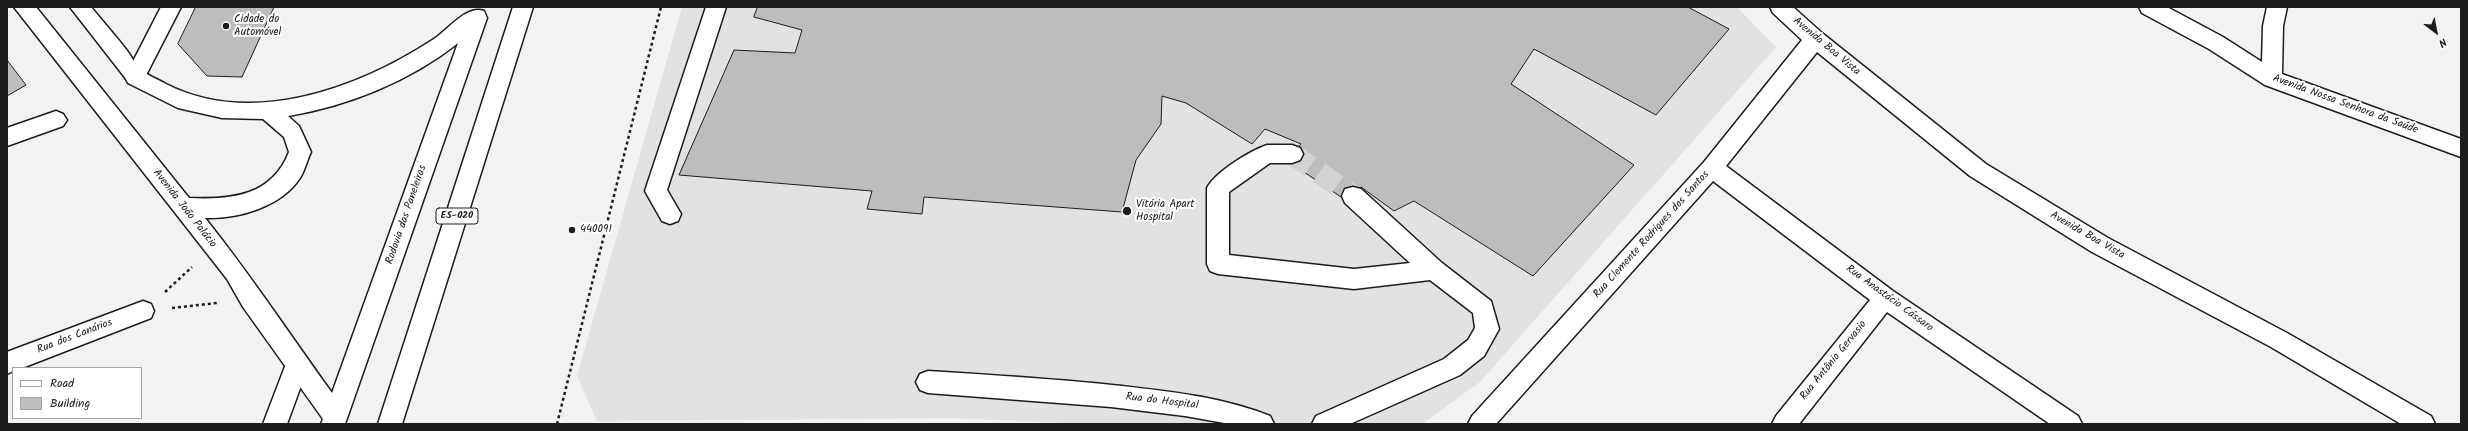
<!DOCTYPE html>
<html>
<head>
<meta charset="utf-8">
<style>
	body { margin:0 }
	#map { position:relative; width:2468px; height:431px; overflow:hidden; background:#f2f2f2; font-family:Kalam,sans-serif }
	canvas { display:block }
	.frame { position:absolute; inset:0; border:8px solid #1c1c1c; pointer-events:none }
	.legend { position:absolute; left:12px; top:367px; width:130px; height:52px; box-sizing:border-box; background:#fff; border:1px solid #a4a4a4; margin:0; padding:5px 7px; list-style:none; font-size:12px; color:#1c1c1c }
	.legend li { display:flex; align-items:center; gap:8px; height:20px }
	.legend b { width:20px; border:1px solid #a4a4a4 }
	.north { position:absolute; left:2416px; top:12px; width:40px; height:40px; -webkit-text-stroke:3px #fff; paint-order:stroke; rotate:148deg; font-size:11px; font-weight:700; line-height:16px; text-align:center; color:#1c1c1c }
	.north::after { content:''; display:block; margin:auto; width:14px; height:18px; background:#1c1c1c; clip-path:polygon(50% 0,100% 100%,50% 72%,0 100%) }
</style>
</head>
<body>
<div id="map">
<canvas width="2468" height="431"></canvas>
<div class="frame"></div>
<ul class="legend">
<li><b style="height:5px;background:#fff"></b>Road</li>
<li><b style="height:11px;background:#bdbdbd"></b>Building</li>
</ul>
<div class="north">N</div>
</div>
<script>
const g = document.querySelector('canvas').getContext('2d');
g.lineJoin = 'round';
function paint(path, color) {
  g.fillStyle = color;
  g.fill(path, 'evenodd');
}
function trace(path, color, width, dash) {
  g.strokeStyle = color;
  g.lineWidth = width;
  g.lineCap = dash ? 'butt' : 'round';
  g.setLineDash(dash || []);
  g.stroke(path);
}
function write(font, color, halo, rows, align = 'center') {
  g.font = font + ' Kalam,sans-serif';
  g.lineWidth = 4;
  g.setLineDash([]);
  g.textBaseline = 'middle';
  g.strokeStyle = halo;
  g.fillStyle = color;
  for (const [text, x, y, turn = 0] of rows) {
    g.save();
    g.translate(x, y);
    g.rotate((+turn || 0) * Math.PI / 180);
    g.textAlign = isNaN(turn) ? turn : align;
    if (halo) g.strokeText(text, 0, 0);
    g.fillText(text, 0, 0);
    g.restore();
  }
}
const built = new Path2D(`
	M682,7H1737L1776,47L1480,382L1422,424H1089L952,418L597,421L577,376Z`);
const building = new Path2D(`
	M196,7H274L242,77L207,76L178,44Z
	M758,7H1688L1729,29L1656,115L1534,49L1511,84L1634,165L1533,276L1414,201L1394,211L1361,187L1347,201L1286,160L1301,144L1265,129L1252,144L1186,103L1162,96L1161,124L1136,160L1122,212L924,197L922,214L867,209L872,191L679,175L734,50L795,53L802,30L754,17Z
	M7,60L26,85L7,96Z`);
const minorTunnel = new Path2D(`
	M1292,154L1353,196`);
const path = new Path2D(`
	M165,292L192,267
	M172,308L217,303
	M557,424L661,7`);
const minor = new Path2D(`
	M161,7H181L142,83L135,85L128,83L125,77Z
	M706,7H726L667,190L681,214L678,221L670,224L662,221L645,191Z
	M1770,7H1793L1822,33L1986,164L2108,238L2287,333L2431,416L2435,424H2401L2271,347L2092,252L1970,176L1817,52L1726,166L1893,291L2078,416L2082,424H2050L1887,312L1799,424H1772L1776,416L1870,300L1713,181L1496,424H1468L1472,416L1704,162L1802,40L1773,13Z
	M2139,7H2167L2223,37L2262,62L2263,26L2267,7H2287L2283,26L2282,74L2461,139V157L2265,85L2209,49L2142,13Z
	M56,111L63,114L67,120L63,126L7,146V128Z
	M1267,145H1292L1300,148L1303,154L1300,160L1292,163H1270L1229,192V255L1354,269L1410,263L1345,203L1342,196L1345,189L1353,187L1361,189L1442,263L1491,301L1499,329L1484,356L1460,375L1350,424H1312L1316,416L1444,359L1468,340L1475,328L1473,313L1430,280L1354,289L1218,274L1210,271L1207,264V188C1215,172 1250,151 1267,145Z
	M143,301L151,304L154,311L151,318L22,368H13V371L7,374V352Z
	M297,353L305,356L309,364L287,424H263L289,356Z
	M928,371C993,375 1058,379 1122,386C1173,392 1222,397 1270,416L1274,424H1230L1185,416L1111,407L928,393L920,390L916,382L920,374Z`);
const major = new Path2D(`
	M14,7H36L189,198C231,200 272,196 289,152L284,137L263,119L222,118L178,108L130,84L70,7H91C103,22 116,36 128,52C132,58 136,65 142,71C149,76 159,80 166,84C252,128 359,88 434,39C448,30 466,5 484,11L487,18L345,424H321L323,419L243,307L227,279ZM458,43L332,393C290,335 250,274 205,218C238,219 281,207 300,178C305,170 307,160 311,152L299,126L288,116C348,106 410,81 458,43Z
	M513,7H533L402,424H378Z`);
const markers = [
	[226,26,4,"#1c1c1c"],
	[1127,211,5,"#1c1c1c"],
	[572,230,4,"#1c1c1c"]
];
const shields = [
	[457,216,42]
];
const shieldNames = [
	["ES-020",457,216]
];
const poiNames = [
	["Cidade do",234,20],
	["Automóvel",234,33],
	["Vitória Apart",1136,205],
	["Hospital",1136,218],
	["440091",580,230]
];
const streetNames = [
	["Avenida Boa Vista",1826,47,40],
	["Avenida Nossa Senhora da Saúde",2345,105,20],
	["Avenida João Palácio",184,209,52],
	["Rodovia das Paneleiras",407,215,-71],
	["Rua Clemente Rodrigues dos Santos",1652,235,-48],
	["Avenida Boa Vista",2087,236,30],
	["Rua Anastácio Cássaro",1889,299,36],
	["Rua dos Canários",75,337,-21],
	["Rua Antônio Gervasio",1834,361,-51],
	["Rua do Hospital",1162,402,7]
];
paint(built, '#e2e2e2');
paint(building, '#bdbdbd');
trace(building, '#1c1c1c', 1);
trace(minorTunnel, '#d2d2d2', 22, [22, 11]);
trace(minor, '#1c1c1c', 3);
trace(major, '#1c1c1c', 3);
trace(path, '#1c1c1c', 2.5, [3, 3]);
paint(minor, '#fff');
paint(major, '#fff');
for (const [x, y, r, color] of markers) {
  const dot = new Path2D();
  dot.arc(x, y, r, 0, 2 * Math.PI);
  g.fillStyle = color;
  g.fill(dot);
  trace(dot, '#fff', 1.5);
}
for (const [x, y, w] of shields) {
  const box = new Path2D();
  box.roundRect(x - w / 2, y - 8, w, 16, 3);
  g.fillStyle = '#fff';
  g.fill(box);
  trace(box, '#1c1c1c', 1);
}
write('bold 10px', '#1c1c1c', null, shieldNames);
write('11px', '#1c1c1c', '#fff', poiNames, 'left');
write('11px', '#1c1c1c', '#fff', streetNames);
</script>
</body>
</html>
